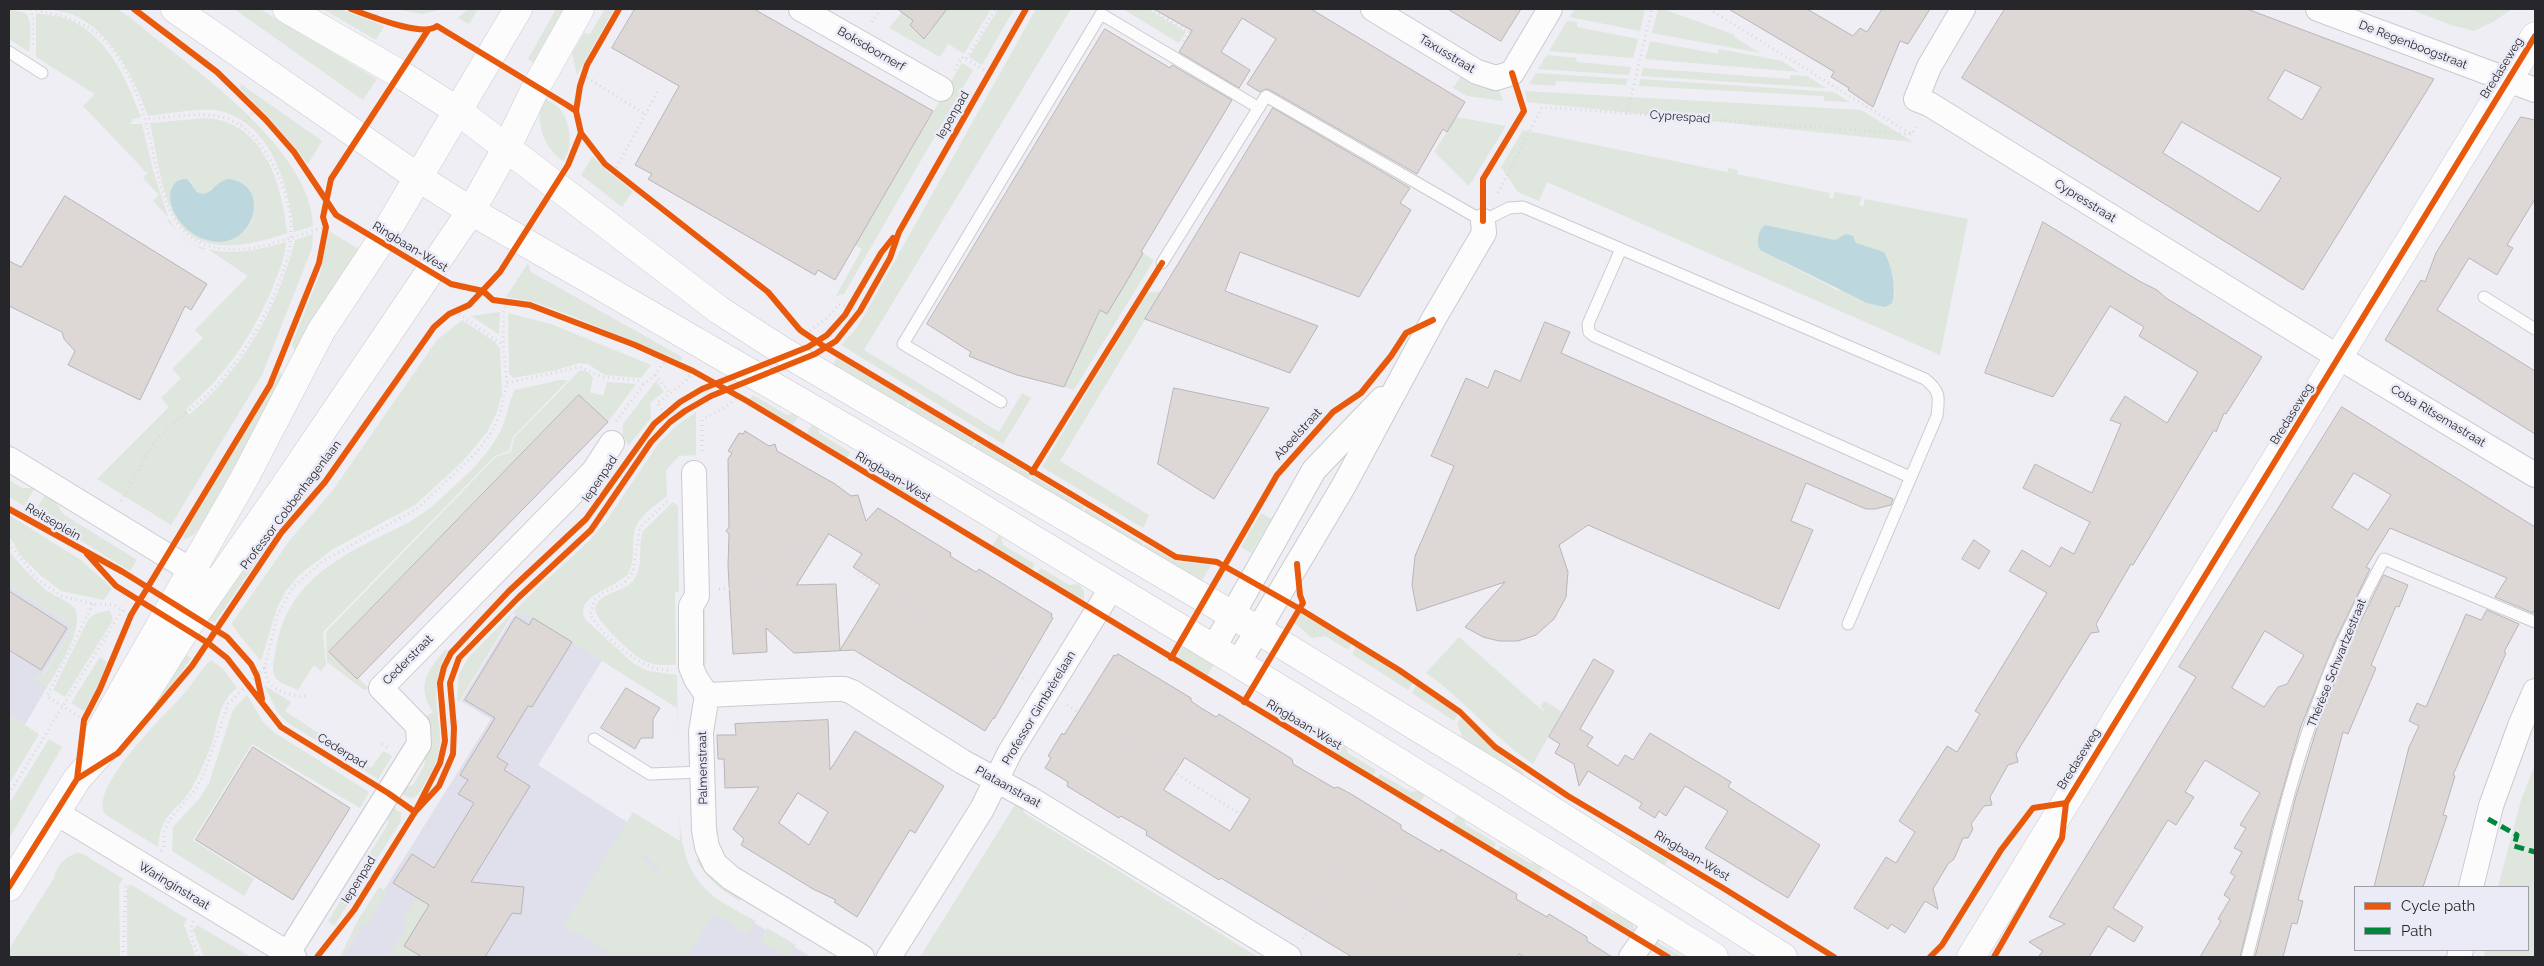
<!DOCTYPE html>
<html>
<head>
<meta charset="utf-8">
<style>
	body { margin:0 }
	#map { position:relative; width:2544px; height:966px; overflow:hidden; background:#eeeef4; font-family:Raleway,sans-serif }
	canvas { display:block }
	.frame { position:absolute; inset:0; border:10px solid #27272b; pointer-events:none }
	.legend { position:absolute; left:2354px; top:886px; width:175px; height:65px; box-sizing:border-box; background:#ebebf7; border:1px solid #9d9da5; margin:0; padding:6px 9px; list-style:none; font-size:15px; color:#27272b }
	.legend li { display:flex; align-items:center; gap:10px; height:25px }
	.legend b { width:25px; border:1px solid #9d9da5 }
</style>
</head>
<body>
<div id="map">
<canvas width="2544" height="966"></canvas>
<div class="frame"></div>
<ul class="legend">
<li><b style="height:6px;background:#e8590c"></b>Cycle path</li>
<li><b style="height:6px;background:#00873e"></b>Path</li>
</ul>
</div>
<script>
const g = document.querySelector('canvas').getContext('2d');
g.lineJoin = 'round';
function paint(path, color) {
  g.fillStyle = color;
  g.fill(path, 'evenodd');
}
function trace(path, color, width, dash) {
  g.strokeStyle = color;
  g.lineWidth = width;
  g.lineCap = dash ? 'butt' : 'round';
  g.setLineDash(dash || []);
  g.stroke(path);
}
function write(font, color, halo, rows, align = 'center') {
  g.font = font + ' Raleway,sans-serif';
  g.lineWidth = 5;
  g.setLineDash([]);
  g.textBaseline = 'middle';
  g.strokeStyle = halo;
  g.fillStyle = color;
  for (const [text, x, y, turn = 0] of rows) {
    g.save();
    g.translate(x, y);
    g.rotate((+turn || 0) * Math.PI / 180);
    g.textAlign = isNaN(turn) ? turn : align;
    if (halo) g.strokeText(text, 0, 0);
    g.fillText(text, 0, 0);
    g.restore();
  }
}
const built = new Path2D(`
	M9,586L73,626L42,676L34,678L47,687L25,725L9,715Z
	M521,609L603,659L538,765L677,854L694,887L811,957H342L491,719L461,701L512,618Z`);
const green = new Path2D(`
	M9,9L26,13C33,24 30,40 29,52L9,39Z
	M48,9C59,9 108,6 116,9C126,12 149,34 159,41C212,82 311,155 313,226L294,232C289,186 272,125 221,111C202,107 168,114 148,116C133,76 114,35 74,15C67,12 56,11 48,9Z
	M234,9H260L377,79L363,100Z
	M323,9H340L384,26L376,40Z
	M396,9H442L422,14Z
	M468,9H478L469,24L458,18Z
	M556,9H567L535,64L528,59Z
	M605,9H614L577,75L572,53L584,33L590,34Z
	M947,9H991L964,54L948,44L940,57L889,28L902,12L913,21L924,39Z
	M998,9H1014L982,65L969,57Z
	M1036,9H1071L864,350L999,432L1022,393L1031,398L1003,444L841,345L855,330L865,314Z
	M1123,9H1148L1186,32L1179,43Z
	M1575,9H1645L1640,31L1569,17Z
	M1658,9H1663L1735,35L1734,37L1760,53L1652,33Z
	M2410,9H2512L2493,22L2474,31L2451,25Z
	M36,13C47,15 61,16 70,20C110,39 126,79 141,117L133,119L130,124H142L153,170L168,217L153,201L159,195L143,178L149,171L146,172L83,106L95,94L36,57Z
	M1567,21L1577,22V27L1638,39L1633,58L1549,51Z
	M1650,41L1718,54L1719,49L1782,61L1799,72L1645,59Z
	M1547,55L1576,58L1577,62L1631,67L1629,75L1538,69Z
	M962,63L973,70L844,294L836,296L862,249L855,245Z
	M1643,68L1790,79V75L1807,76L1826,88L1641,76Z
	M1464,71L1496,82L1503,101L1467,96L1453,88Z
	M1536,73L1628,79L1626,85L1556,81L1555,86L1529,84Z
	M1640,79L1833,92L1850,102L1824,101V96L1639,86Z
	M241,84L322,141L308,164L272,121L240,88Z
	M1525,91L1861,110L1913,142L1527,102Z
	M543,97C549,101 555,104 560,109C570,121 574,149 563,161C542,146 535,121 543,97Z
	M1456,117L1506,126L1469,186L1434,152Z
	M205,118C264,121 282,184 287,233C250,246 197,259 174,215C161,192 156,149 150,123ZM184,179L191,181C193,191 200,196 209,194L211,189L252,220C237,244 214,248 191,232Z
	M1523,130L1727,172L1729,168L1738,170L1737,174L1830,193L1829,198H1833L1835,192L1862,197L1859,205L1863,207L1865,199L1968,219L1940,355L1547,182L1539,201L1518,192L1501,167ZM1835,240L1884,252L1893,275L1895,295L1837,290L1785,263L1759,247Z
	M593,156L606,170L633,191L622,207L581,175Z
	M169,219C193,263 247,254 286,242C285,258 278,274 272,289C252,336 225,376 186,409L189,415C243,370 278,307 295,240L313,234L312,248L262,375L171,525L97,479L169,407L161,398L181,378L172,369L203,338L195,330L248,276L206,248L203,250L187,240L167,221Z
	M329,231L360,250L295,353L292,344L321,271Z
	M1143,253L1154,260L1074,390L1064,387L1100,310L1107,313L1132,270L1136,275L1133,269Z
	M528,263L531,272L682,357L681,361L567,314L534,302L506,297Z
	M1162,291L1060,461L1149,515L1143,528L1042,467L1147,293Z
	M500,312L499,334L471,316Z
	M508,313L551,324L651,365L641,378L605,375L588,364L580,363L556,370L513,378L509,373Z
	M462,320L495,342L500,349L502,394L497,412L487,432L463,461L415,505L333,549L299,575L286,591L277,608L261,661C256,654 232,628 232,623L290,540L333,490L437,340Z
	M837,358L910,401L905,409L832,366Z
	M580,370L588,372L593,378L590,392L603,396L607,382L636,384L608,422L579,395L329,651L369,688L364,690L327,662L326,632L496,457L511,452L514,438Z
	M280,373L285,376L200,527L192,536L184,539L183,536Z
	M560,380H568L513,437L509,451L495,456L323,632L326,665L321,671L314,665L298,690C271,679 270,678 276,649C286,589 327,563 379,537C398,528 417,519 434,505C457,483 485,461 500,432C507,419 508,403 515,390Z
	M656,381L664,392L650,403L651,418L629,445L623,439V424Z
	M753,395L787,415L800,413L793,425L750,399Z
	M911,402L975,441L971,447L907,410Z
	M696,412V455L679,456L666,470L667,496C657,504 642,514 636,526C630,540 637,562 627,575C617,587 569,598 587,621L634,664L648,671L677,675L678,738L677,708L533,618L513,613L459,702L457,700L459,674L469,657L530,595L589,541L607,520L658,444L676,426Z
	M814,421L820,434L850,452L847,458L807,433Z
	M977,442L1031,475L1028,481L973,448Z
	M897,474L901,483L929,500L927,506L891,484Z
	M1033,476L1084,507L1081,512L1030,481Z
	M9,480L22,488H35L24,506L9,497Z
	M45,495L55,501L63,514L137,560L130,571L34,512Z
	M673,502L678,506L679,592H675L676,665C666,665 655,666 645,661C633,656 595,621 595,608C599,592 623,593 633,581C645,566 637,548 643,531Z
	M1086,508L1143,543L1141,547L1083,513Z
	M1261,513L1271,519L1251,553L1241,547Z
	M9,515L81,560L112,588L104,600L61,591L40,575L21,556L9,536Z
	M1000,533L1003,545L1035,564L1032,570L992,546Z
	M272,535L273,538L215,622L207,619L260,541Z
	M1145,544L1179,562L1211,565L1201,582L1143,548Z
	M9,551C20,565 32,578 46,590C54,596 69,601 75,609C85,627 57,671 47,687L34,679L38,673L43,676L73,626L9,586Z
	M1041,568L1069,585L1079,584L1084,591V601L1036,573Z
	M705,609L706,665H698L701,610Z
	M110,610L113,620L65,697L53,690L88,620L95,614Z
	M1301,614L1352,644L1348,650L1325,636L1312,638L1295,623Z
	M1459,637L1543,711L1544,710L1540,706L1545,701L1562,712L1533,764C1494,738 1465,700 1426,673Z
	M1183,645L1214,664L1207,676L1180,659L1178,654Z
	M1356,646L1414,681L1408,690L1352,654Z
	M446,649L448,651C442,661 438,671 437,683C433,727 453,740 425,783C421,790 418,798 410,798L400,793L403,788L413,785L425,764C423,746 437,735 425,717L433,712C415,686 428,669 446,649Z
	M183,653L191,658L168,691L148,712Z
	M100,657L107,662L96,691L84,711L71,703Z
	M211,660L224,670L237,688C219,701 218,724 212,743C207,756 201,770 195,782C181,811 161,809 158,847L106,815C86,790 165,715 182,696C192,685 200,670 211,660Z
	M1417,684L1458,714L1454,721L1412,693Z
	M264,685L291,702L285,711L371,768L383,751L392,756L378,779L288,723L278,713Z
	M247,695L263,722L275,733L369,792L360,808L252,744L193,840L254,879L244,896L172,851L173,827L199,799L209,783L233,710Z
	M9,715L39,734L9,784Z
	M1461,718L1501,756L1524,773L1518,782H1513L1475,746L1463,738L1457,723Z
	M49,739L62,747L9,839V804Z
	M1339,739L1344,742L1348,753L1376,770L1373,776L1332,751Z
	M2535,764V957H2484L2485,950H2528V887H2498L2521,800Z
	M1380,774L1411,792L1423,790L1427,792L1419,804L1377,779Z
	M679,779C680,822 676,865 712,895C725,905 741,913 756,921L747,934L714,913L687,957H616L564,925L633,812L680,841ZM645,855L660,870L659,873H656L651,865L641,858Z
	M1018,800L1026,806L1023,812L1258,957H920Z
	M392,807L401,813V821L334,926L328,921L388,824L387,814Z
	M1460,811L1466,825L1496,843L1493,849L1452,824Z
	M1631,838L1668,860L1662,870L1657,861L1629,843Z
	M1501,846L1530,863L1542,861L1546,863L1538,876L1497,851Z
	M77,853L83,854L123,879L119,885L120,957H9V949L54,878C56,867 65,856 77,853Z
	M703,857L742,896L740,901C721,890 707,879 696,860Z
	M130,884L187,919L184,925L196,957H127V889Z
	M379,887L388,892L367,925L364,924L343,957H340L358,920Z
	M420,891L431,902L404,946L418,955L416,957H390L388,956L407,925L402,922Z
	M1593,901L1613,914L1624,912L1632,920L1635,933L1590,907Z
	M197,925L251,957H204L193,930Z
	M767,928L796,945L788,957L759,941Z
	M1653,940L1683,957H1675L1650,942Z`);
const water = new Path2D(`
	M229,179C276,186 251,257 204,239C192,235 181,225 175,214C170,204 167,191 176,182C191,174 189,184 197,192C212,199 212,182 229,179Z
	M1765,225L1835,240L1846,234L1853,236L1856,243L1884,252C1892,267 1897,287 1892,303L1885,307L1867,303L1760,250C1756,243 1758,230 1765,225Z`);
const building = new Path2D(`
	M635,9H754L933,111L835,280L818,270L815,275L648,179L652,174L635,165L679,86L612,48Z
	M898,9H947L924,39L910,25L913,21Z
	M1154,9H1311L1465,102L1447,132L1443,129L1417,174L1270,90L1266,89L1260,92L1247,84L1276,39L1242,18L1221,52L1250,70L1239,88L1179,52L1192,31Z
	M1448,9H1521L1501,41Z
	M1729,9H1807L1853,36L1860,28L1867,32L1882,9H1930L1908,44L1900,41L1873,107L1848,90L1849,88L1831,77L1834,72Z
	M2005,9H2247L2434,79L2303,290L1962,78ZM2285,70L2321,87L2302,120L2268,99ZM2182,122L2281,178L2259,212L2163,153Z
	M1105,29L1170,68L1172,65L1232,100L1141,252L1143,253L1131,274L1107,314L1100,310L1064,387L1017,375L981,361L969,356L971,352L927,324Z
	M1273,108L1410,188L1400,203L1411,210L1359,297L1240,252L1225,291L1318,326L1290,373L1145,319Z
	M2521,117L2535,120V199L2507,245L2513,248L2497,275L2469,258L2437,310L2535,371V434L2385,340L2421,280L2425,282L2436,253Z
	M65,196L207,284L191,310L185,306L140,400L68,365L75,351L64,339L62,332L9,306V261L21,267Z
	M2043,222L2139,281L2157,290L2166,298L2262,357L2226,414L2224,413L2216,432L2214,430L2133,565L2131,564L2096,624L2099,632L2091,633L2020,747L2016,754L2018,762L2008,765L1990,797L1992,805L1984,806L1971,824L1973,829L1968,838H1963L1954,859L1948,864L1933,889L1938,909L1925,901L1905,933L1891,924L1888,929L1854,908L1886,857L1896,863L1915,832L1899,821L1947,746L1957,752L1980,714L1975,711L2047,593L2009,571L2022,550L2050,567L2061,547L2074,554L2090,522L2023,488L2035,464L2092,493L2121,424L2110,420L2125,396L2167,423L2198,372L2139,336L2144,327L2110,306L2053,397L1985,373Z
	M1545,322L1570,332L1561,353L1893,499L1891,505L1875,509H1866L1806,483L1791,521L1813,530L1779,609L1588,525L1559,545L1568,572L1566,597L1554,619L1536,635L1518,641H1499L1483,637L1465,627L1505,582L1417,611L1412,585L1415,556L1454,466L1431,456L1445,425L1466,378L1488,388L1495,370L1520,381Z
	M1174,388L1269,408L1214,499L1158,464Z
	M579,395L608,422L357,679L329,652Z
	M2342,407L2535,527V609L2533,613L2495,597L2507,578L2390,528L2366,567L2370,569L2335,641L2301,726L2273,824L2240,957H2200L2221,921L2218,919L2230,899L2224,895L2235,876L2230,873L2242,852L2234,848L2246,828L2240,825L2260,793L2205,760L2185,792L2194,797L2176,825L2168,820L2113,908L2143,927L2134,942L2108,926L2089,957H2038L2043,951L2029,942L2065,924L2049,917L2196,677L2179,667ZM2354,473L2391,495L2368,530L2332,508ZM2265,631L2304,655L2287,684L2278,687L2264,707L2232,688Z
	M745,431L769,446L775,444L777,451L835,484L851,496L858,495L866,521L878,508L951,553L950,556L976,572L979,569L1052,614L1051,617L1053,618L994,719L993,718L985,731L854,650L794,653L766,628L767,652L733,654L728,566L729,534L726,531L729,527L728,459L732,453L728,451L739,433L743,434ZM829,534L862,554L853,567L880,585L840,650L836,584L797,585Z
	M1974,540L1990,551L1979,569L1962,559Z
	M2384,575L2408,585L2399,607L2396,606L2371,665L2376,668L2348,734L2343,732L2298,900L2303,901L2297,924L2292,923L2283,957H2255L2296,796L2316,731L2348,647Z
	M9,591L67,628L41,670L9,650Z
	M2487,610L2519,624L2504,652L2506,653L2453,775L2455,776L2443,815L2447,816L2423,887H2374L2409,747L2419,726L2409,721L2417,703L2426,707L2466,614L2481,620Z
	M516,617L529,625L533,618L572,642L532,707L528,706L497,757L508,764L504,770L530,786L471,882L524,887L521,914L512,913L485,957H422L404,946L429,905L393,883L412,854L434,868L474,803L458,794L468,780L460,775L495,718L465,700Z
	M1118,654L1191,698V701L1201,708L1216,717L1219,714L1292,759L1293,764L1334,788L1338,787L1351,794L1401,825V829L1440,852L1441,849L1517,894L1516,899L1547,917L1549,914L1587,937V941L1612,957H1524L1519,954L1517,957H1352L1221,878L1219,880L1146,835L1147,831L1121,816L1119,818L1067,786L1068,782L1045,768L1051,758L1048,756L1062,733L1064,735L1114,655L1116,656ZM1185,758L1250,799L1230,831L1164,790Z
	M1594,659L1614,671L1580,729L1593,737L1587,746L1618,766L1625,755L1633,760L1650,733L1731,782L1728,787L1820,845L1788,898L1705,848L1728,811L1685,786L1666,816L1659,811L1655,818L1639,808L1642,803L1588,771L1579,786L1574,764L1555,753L1560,744L1549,737Z
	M626,688L660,708L653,719V738H641L635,749L601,728Z
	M828,720L830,770L855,731L944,786L915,833L910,830L857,917L834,902L836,900L813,889L741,845L744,839L733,829L759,787L725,788L724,759H718L717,735H736L735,724ZM798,793L828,812L809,845L779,823Z
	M253,747L350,808L293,900L196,840Z`);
const path = new Path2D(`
	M30,9L33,19V48
	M31,9C58,15 78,18 100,36C122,55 138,92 145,119C162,177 159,254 241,249C269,248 299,234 326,227
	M375,9L378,20
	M1150,9L1189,32L1183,42
	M1709,9L1911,134
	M872,22L881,9
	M966,59L989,73
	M955,70L962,57L966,59L995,9
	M583,75L645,114
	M1627,114L1652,9
	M241,125L255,110
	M614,172L659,89
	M1498,193L1542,107L1912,134L1918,124
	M455,311L503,345
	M806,334L828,317L839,304L860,311
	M655,375L669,392
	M507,383L580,367L602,377L636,380L644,384
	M616,421L644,384L655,375L667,358
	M670,422L657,403L686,381L693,371
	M702,451V420L730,404L737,396
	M121,501C135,480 143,455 160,436C177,419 197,405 214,388C245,357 280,294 289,250C295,224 287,189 274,166C237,102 210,114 145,119
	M9,543L36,578L62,596L93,604L114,605L131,615
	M858,573L1027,681
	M794,587L824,586
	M719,589L794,587V530
	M265,667C263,690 290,697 309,696
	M668,670C640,670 605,638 590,615L594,600L603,593L623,584L633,572L640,527L670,499
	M1067,705L1240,814
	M79,717L47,696L93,604
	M382,744L390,749
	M9,794L122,610
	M161,851L164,847V832L169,820L195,790L203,776L228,704L265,667L277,616L293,587L323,561L418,508L476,453L491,433L499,417L507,383L503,345L504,312L507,301
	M1342,874L1451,938
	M193,921C188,931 195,948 199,957
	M1303,939L1342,874L1317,859
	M123,957L126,887L129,884`);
const service = new Path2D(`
	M9,52L42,73
	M1621,249L1588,324L1589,332L1594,336L1910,477
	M1162,263L1266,96L1483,221L1509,208L1523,207L1925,379C1941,392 1939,397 1937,416L1848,624
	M2484,297L2535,329
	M1001,402L903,344L1101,14L1259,108
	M594,739L650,774L702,772
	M2247,957C2270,871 2288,781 2320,697C2337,649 2360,604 2384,559L2535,622`);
const minor = new Path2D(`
	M801,9L941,89
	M1373,9L1477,72L1496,78L1512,73L1550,9
	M1963,9L1929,67L1916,99L1929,104L2340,358L2535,475
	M2318,9L2535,90
	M9,459L207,580
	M694,473L697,596L691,606V667L696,679L707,695L701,732L704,830L707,847L715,864L731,878L862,957
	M1213,649L1314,470L1382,399
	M1238,663L1343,487L1433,320L1484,233L1483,221
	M707,695L834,689H844L852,692L963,762L1029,798L1289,957
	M55,812L294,957
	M2471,887L2491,806L2520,726L2535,691
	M288,953L419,744L418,726L381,688L593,472L612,443
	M889,957L982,809L1010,752L1112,587
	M1631,957L1656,922
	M2459,957L2461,950`);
const tertiary = new Path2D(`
	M93,743L244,479L321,331L380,242L518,9
	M9,887L77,779L111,741L138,705L194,616L282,490L471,211L507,147L536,87L580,9
	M1971,957L2535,36`);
const secondary = new Path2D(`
	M175,9L419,178L471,211L939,482L1259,676L1714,957
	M287,9L400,74L458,111L719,310L781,350L1258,630L1504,780L1783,957`);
const quiet = new Path2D(`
	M2488,819L2517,835L2514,846L2535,852`);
const cycleway = new Path2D(`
	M134,9L217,72L266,120L294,152L336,215L451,284L483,291L493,300L530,305L635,345L693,371L747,401L1668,957
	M351,9C368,15 423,38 437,26L567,105L576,111L581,133L605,164L768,292L800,330L822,345L1176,557L1217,562L1300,609L1399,670L1460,712L1495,747L1568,796L1723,888L1834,957
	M576,111L580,86L587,65L619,9
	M1483,221V179L1524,111L1512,73
	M1032,472L1162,263
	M9,509L123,572L227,637L251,664L257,676L262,699
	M87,554L116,586L208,643L227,658L281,727L388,793L415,812
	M1171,658L1277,475L1333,412L1361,393L1391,356L1406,333L1433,320
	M1244,702L1303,603L1300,595L1297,564
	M77,779L84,720L100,689L131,615L270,385L319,263L326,227L323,217L331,179L428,30
	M415,812L439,786L453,754L454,728L450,683L459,658L519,597L591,530L651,442L670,422L685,411L711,396L815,354L836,341L860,311L890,258L899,232L1026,9
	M9,887L77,779L118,753L192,666L281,533L325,482L434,327L449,314L469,305L500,272L568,165L581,133
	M317,957L354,910L415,812L440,763L445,741L440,683L444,667L451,653L509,591L586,519L654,424L680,402L702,389L808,347L827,335L845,315L881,253L893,238
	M1930,957L1942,945L2001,850L2033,808L2066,803
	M1994,957L2062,838L2066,803L2535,36`);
const streetNames = [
	["De Regenboogstraat",2413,45,21],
	["Boksdoornerf",871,49,30],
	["Taxusstraat",1447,54,31],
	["Bredaseweg",2502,68,-58],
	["Iepenpad",953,115,-60],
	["Cyprespad",1680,117,4],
	["Cypresstraat",2085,201,32],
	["Ringbaan-West",410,247,31],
	["Bredaseweg",2292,414,-58],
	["Coba Ritsemastraat",2438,416,31],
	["Abeelstraat",1298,434,-48],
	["Ringbaan-West",893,477,31],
	["Iepenpad",600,479,-56],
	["Professor Cobbenhagenlaan",291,505,-53],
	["Reitseplein",53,522,30],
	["Cederstraat",408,660,-45],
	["Thérèse Schwartzestraat",2337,663,-68],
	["Professor Gimbrèrelaan",1039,708,-59],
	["Ringbaan-West",1304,725,31],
	["Cederpad",342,751,32],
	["Bredaseweg",2079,759,-58],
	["Palmenstraat",703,768,-91],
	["Plataanstraat",1008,787,29],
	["Ringbaan-West",1692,856,31],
	["Iepenpad",359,880,-58],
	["Waringinstraat",174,886,31]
];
paint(built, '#e0e0ed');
paint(green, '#dee6dd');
paint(water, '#bcd8de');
paint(building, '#ddd7d6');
trace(building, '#b8b5b8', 1);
trace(service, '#cbcbcf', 13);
trace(minor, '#cbcbcf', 26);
trace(tertiary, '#cbcbcf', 29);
trace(secondary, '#cbcbcf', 29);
trace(path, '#dadadc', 3, [1, 4]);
trace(service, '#fcfcfd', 11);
trace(minor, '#fcfcfd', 24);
trace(tertiary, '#fcfcfd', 28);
trace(secondary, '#fcfcfd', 28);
trace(quiet, '#00873e', 5, [10, 5]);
trace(cycleway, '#e8590c', 6);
write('12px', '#27272b', '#ebebf7', streetNames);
</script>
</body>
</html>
